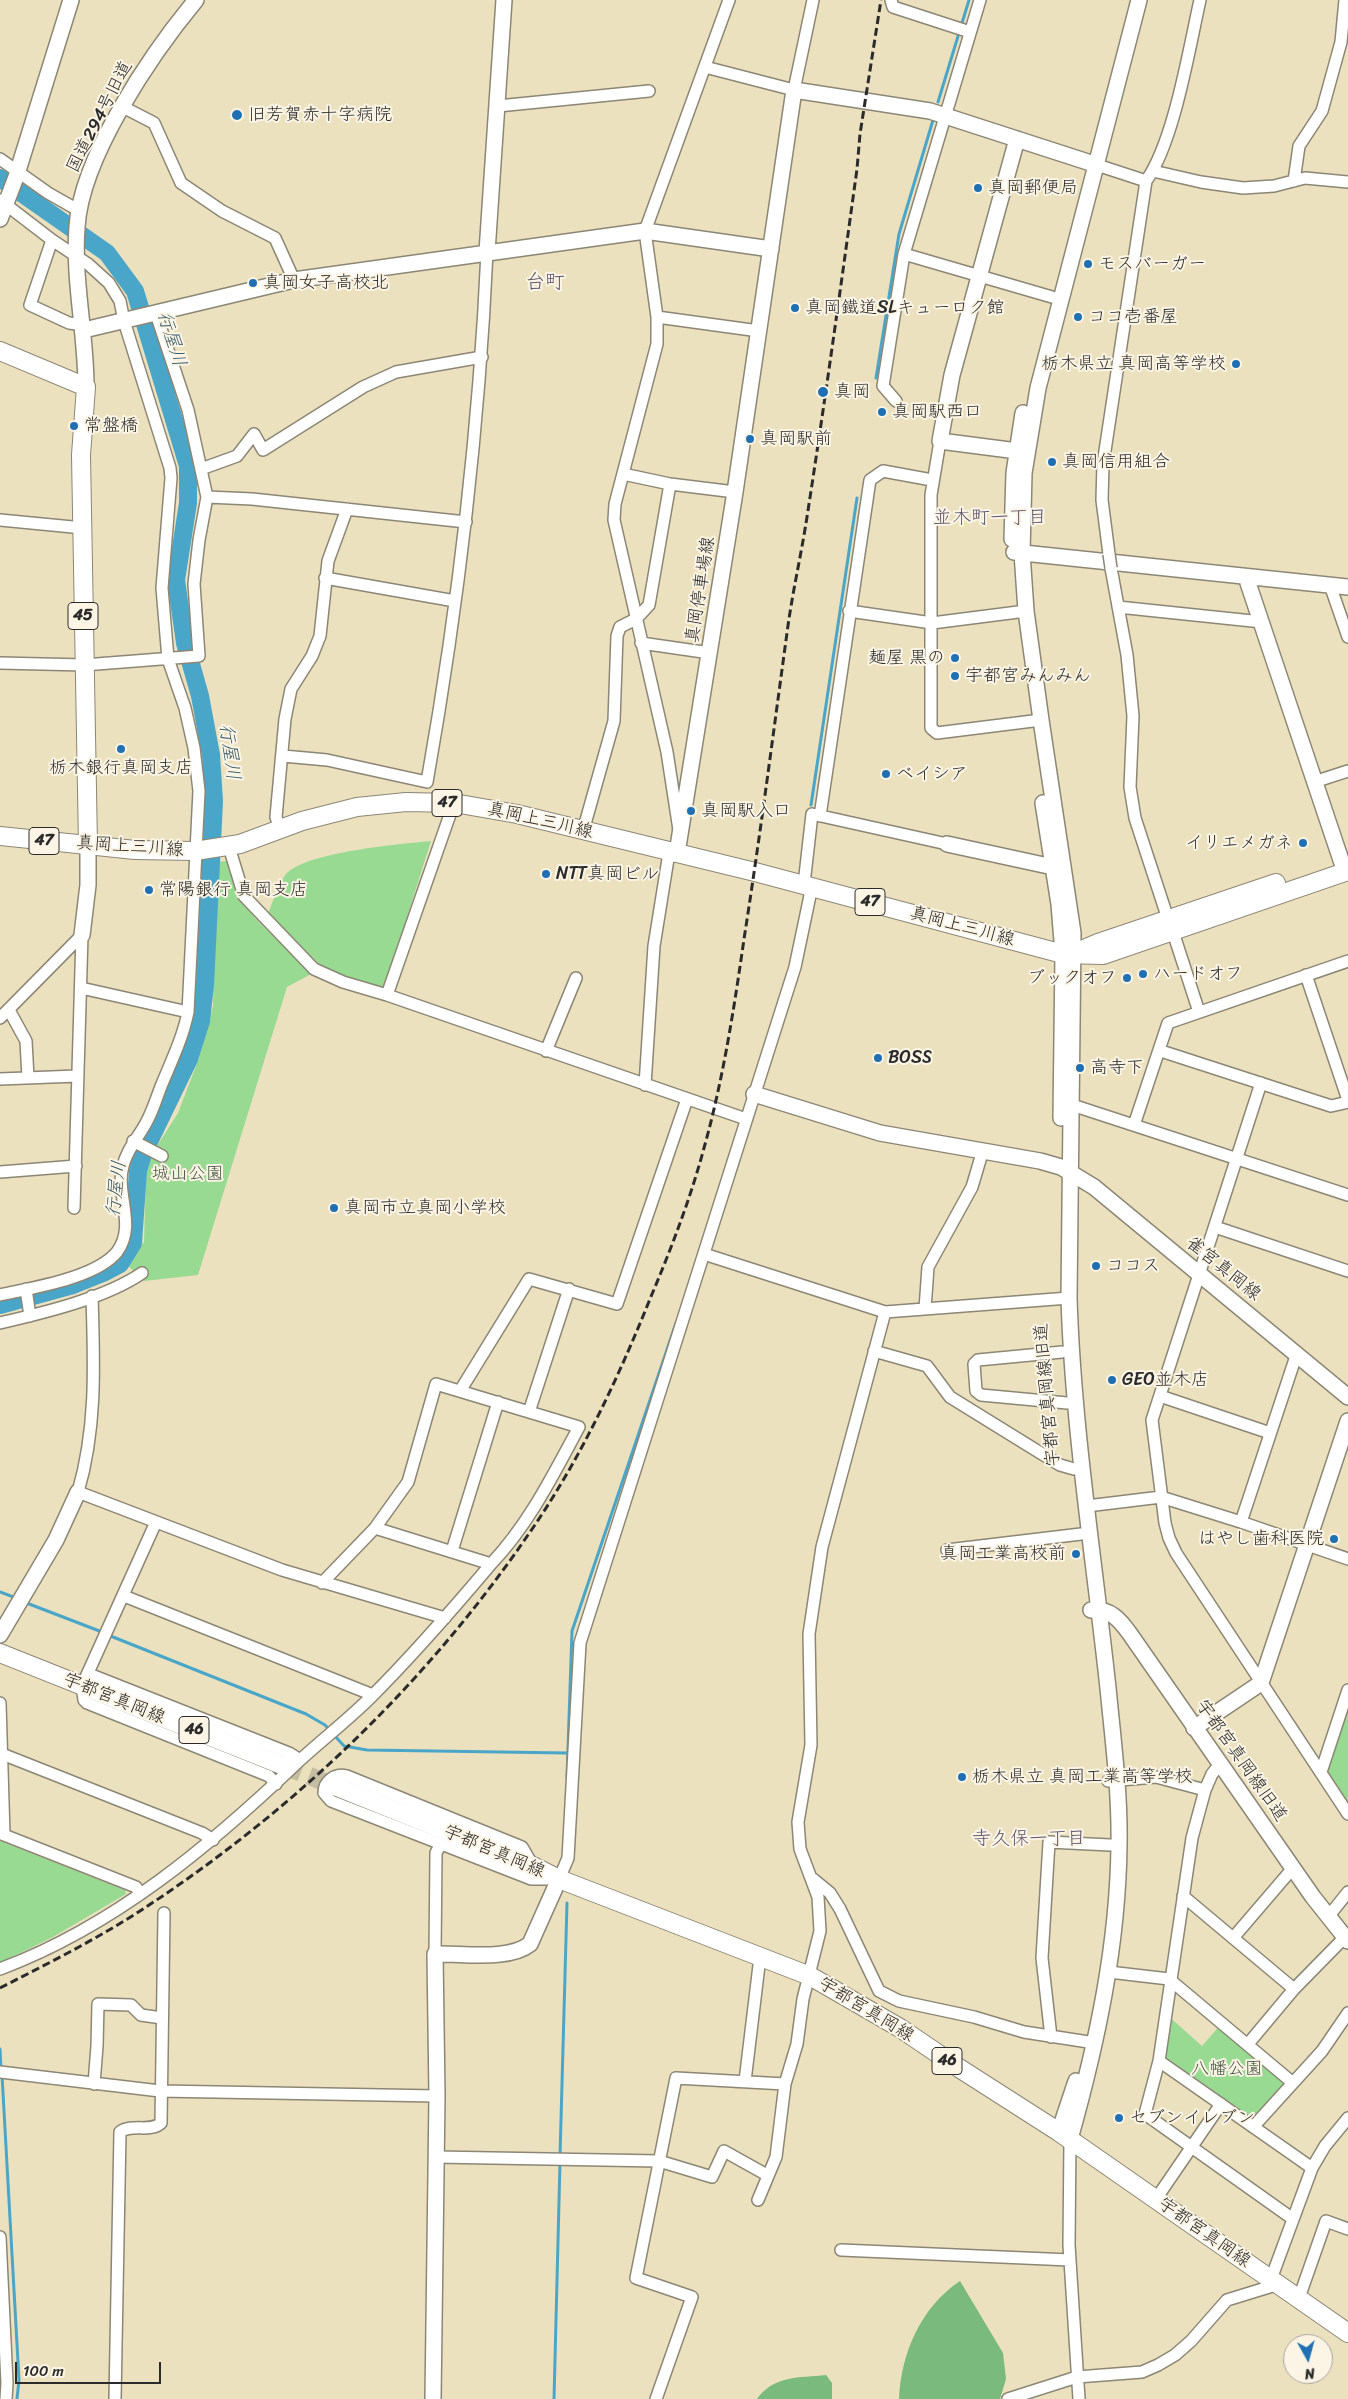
<!DOCTYPE html>
<html>
<head>
<meta charset="utf-8">
<style>
	body { margin:0 }
	#map { position:relative; width:1348px; height:2399px; overflow:hidden; background:#ece1bf; font-family:Sriracha,sans-serif }
	canvas { display:block }
	.north { position:absolute; left:1283px; top:2334px; width:50px; height:50px; box-sizing:border-box; background:#fcf5e5; border:1px solid #a8a49b; border-radius:50%; rotate:173deg; font-size:14px; font-weight:700; line-height:20px; text-align:center; color:#2b2b2b }
	.north::after { content:''; display:block; margin:auto; width:18px; height:22px; background:#1f6fb2; clip-path:polygon(50% 0,100% 100%,50% 72%,0 100%) }
	.scale { position:absolute; left:15px; top:2362px; width:146px; height:22px; box-sizing:border-box; border:2px solid #2b2b2b; border-top:0; padding-left:6px; font-size:15px; line-height:18px; white-space:nowrap; color:#2b2b2b; -webkit-text-stroke:4px #fcf5e5; paint-order:stroke }
</style>
</head>
<body>
<div id="map">
<canvas width="1348" height="2399"></canvas>
<div class="north">N</div>
<div class="scale">100 m</div>
</div>
<script>
const g = document.querySelector('canvas').getContext('2d');
g.lineJoin = 'round';
function paint(path, color) {
  g.fillStyle = color;
  g.fill(path, 'evenodd');
}
function trace(path, color, width, dash) {
  g.strokeStyle = color;
  g.lineWidth = width;
  g.lineCap = dash ? 'butt' : 'round';
  g.setLineDash(dash || []);
  g.stroke(path);
}
function write(font, color, halo, rows, align = 'center') {
  g.font = font + ' Sriracha,"Klee One",sans-serif';
  g.lineWidth = 4;
  g.setLineDash([]);
  g.textBaseline = 'middle';
  g.strokeStyle = halo;
  g.fillStyle = color;
  for (const [text, x, y, turn = 0] of rows) {
    g.save();
    g.translate(x, y);
    g.rotate((+turn || 0) * Math.PI / 180);
    g.textAlign = isNaN(turn) ? turn : align;
    if (halo) g.strokeText(text, 0, 0);
    g.fillText(text, 0, 0);
    g.restore();
  }
}
const green = new Path2D(`
	M431,841L386,984L380,988L344,977L319,964L267,916C272,905 279,882 286,874C306,852 400,844 431,841Z
	M227,861L238,896L255,918L311,974L287,987L198,1275L144,1281L125,1263L144,1242L146,1174L150,1157L178,1113L199,1058L213,1006L216,862Z
	M1348,1696V1814L1321,1772Z
	M0,1841L125,1890L126,1894L53,1937L0,1963Z
	M1165,2013L1202,2046L1222,2023L1293,2083L1253,2127L1159,2061Z`);
const forest = new Path2D(`
	M960,2281L1003,2353L1006,2379L1000,2399H899C901,2353 921,2307 960,2281Z
	M826,2375L832,2383V2399H757C774,2375 799,2378 826,2375Z`);
const stream = new Path2D(`
	M938,102L969,0
	M876,378L899,234L933,120
	M811,805L857,498
	M0,1592L16,1598
	M24,1602L102,1632
	M108,1635L306,1714L325,1725L344,1746L367,1750L567,1753
	M567,1777L572,1631L676,1323
	M0,2049L1,2069
	M2,2075L19,2380L17,2399
	M560,2156L567,1903
	M554,2399L560,2162`);
const river = new Path2D(`
	M0,178L107,253L135,291L188,466V503L176,580L185,643L200,696L211,755L214,801L205,985L201,1021L189,1059L143,1154L138,1171L133,1243L120,1264L103,1273L73,1285L0,1305`);
const primaryTunnel = new Path2D(`
	M284,1766L332,1785`);
const street = new Path2D(`
	M891,0L893,7L970,32
	M705,67L794,90L813,0
	M498,106L649,91
	M123,107L154,123L181,183L222,211L275,238L294,280
	M0,159L48,193L78,210
	M1097,165L1146,181
	M1153,171L1201,182L1243,188L1274,186L1305,178L1348,182
	M1294,181L1299,146L1322,111L1341,42L1345,0
	M0,200L52,240L88,264L109,283L120,301L124,321L170,468L171,478L162,588L168,659L185,708L194,748L199,791L188,1012C183,1037 172,1060 162,1084C157,1096 153,1111 146,1123C138,1138 127,1149 123,1166C115,1194 137,1225 117,1252C96,1278 32,1288 0,1295
	M52,240L30,305L69,323L77,324L84,330
	M904,254L1052,297
	M657,317L759,331
	M896,401L883,386L904,254L980,0
	M940,441L931,495V728L937,733L1041,720
	M201,469L237,456L254,434L263,450L363,387L396,372L482,357
	M623,474L670,484L735,492
	M207,497L252,499L466,522
	M0,520L83,528
	M1109,554L1102,500L1103,464L1146,181C1174,142 1189,49 1200,0
	M1111,568L1127,655L1133,716L1130,787L1135,818L1168,919
	M325,578L455,601
	M1330,585L1348,637
	M1118,607L1262,622
	M849,611L932,623L1026,611
	M641,643L710,653
	M0,663L84,665L199,656L194,584L199,540L207,497L188,410L156,314
	M283,756L327,760L427,782C458,607 479,431 487,252
	M1314,782L1348,771
	M820,816L870,480L883,471L932,480
	M280,829L276,817L285,719L291,689L312,656L320,636L328,561L347,509
	M679,830L667,752L614,520L615,504L657,344V317L645,231L729,0
	M583,831L614,721L617,636L620,627L636,619L649,605L670,484
	M229,847L244,896L314,969L343,982L387,995L746,1119
	M804,884L812,814L947,844
	M1173,932L1199,1012
	M1306,975L1348,1100
	M81,988L188,1012
	M387,995L454,803
	M9,1010L26,1041L28,1078
	M0,1018L82,935
	M546,1051L576,978
	M1161,1051L1331,1106L1348,1102
	M0,1079L77,1076
	M1261,1083L1152,1420L1165,1523L1169,1538L1176,1553L1348,1814
	M645,1085L654,946L668,859L677,853
	M1072,1105L1348,1195
	M1134,1125L1168,1023L1348,961
	M133,1141L162,1156
	M0,1172L76,1166
	M74,1208L82,935
	M1215,1227L1348,1271
	M704,1254L885,1312L1069,1298
	M26,1289L30,1316
	M92,1296C94,1363 97,1427 78,1492L282,1570L445,1618
	M925,1309L928,1267L972,1187L983,1150
	M0,1323C43,1313 106,1298 142,1273
	M874,1351L927,1366L950,1397L1060,1465L1074,1469
	M1062,1352L978,1360L974,1364L976,1391L981,1395L1067,1403
	M460,1391L529,1279L617,1304L687,1099
	M1160,1396L1270,1433
	M529,1412L569,1289
	M1087,1506L1161,1497L1241,1522L1348,1559
	M156,1522L82,1686L84,1700L87,1703L269,1776L276,1784
	M1241,1522L1297,1353
	M947,1550L1081,1534
	M452,1551L498,1402
	M322,1583L375,1528L408,1482L436,1384L579,1427C553,1475 529,1524 491,1564
	M124,1596L373,1695
	M89,1674L289,1753L300,1760
	M0,1703L4,1835L136,1887L140,1894
	M2,1754L202,1833L213,1840
	M1220,1764L1212,1774L1205,1790L1192,1838L1159,2061L1145,2114L1293,2219
	M1321,1772L1348,1690
	M1108,1781L1156,1777L1205,1790
	M533,1866L522,1847L347,1776C335,1773 324,1781 324,1793L331,1801L531,1879H559L568,1858L580,1643L795,967L812,886
	M813,1879L830,1893L840,1909L879,1991L899,2001L974,2017L1024,2032L1095,2043
	M1183,1896L1294,1989
	M1328,1917L1348,1892
	M1233,1938L1293,1868
	M435,1954L436,1853L440,1845
	M0,1969C115,1926 211,1845 299,1761C323,1739 349,1719 372,1696C414,1654 453,1609 491,1564L375,1528
	M1109,1972L1169,1979L1293,2083
	M1051,2037L1042,1958L1049,1842L1110,1845
	M1248,2044L1294,1989L1345,1937
	M1159,2061L1312,2168
	M0,2072L160,2091L437,2096
	M745,2081L760,1957
	M94,2084L97,2046L98,2004L131,2005L141,2015L162,2018
	M1253,2127L1322,2051L1348,2013
	M1070,2139L1069,2245L1079,2399
	M436,2157L659,2161L712,2177L724,2151L767,2175
	M1156,2199L1221,2104
	M758,2200L776,2157L785,2084L797,2044L803,1999L820,1931L818,1897L800,1849L798,1822L811,1745L809,1634L822,1547L885,1312
	M0,2237L7,2383L6,2399
	M841,2250L1070,2260
	M1271,2279L1312,2168L1325,2146L1348,2118
	M1299,2298L1326,2221L1348,2229
	M115,2399L120,2132C132,2123 150,2133 161,2123L164,1913
	M656,2399L692,2297L636,2278L676,2078L785,2084
	M1008,2399L1077,2377L1142,2372L1158,2365L1175,2355L1191,2341L1227,2300L1279,2284`);
const secondary = new Path2D(`
	M1017,139L952,375L940,441L1025,452
	M0,219L16,177L71,0
	M487,252L504,0
	M84,330L294,280L645,231L771,249
	M86,387C86,333 73,280 77,227C81,157 152,53 196,0
	M1012,539L1014,473L1023,413
	M1014,552L1348,587
	M1246,577L1345,872
	M1043,803L1059,904L1063,954L1061,1118
	M947,844L1053,867
	M677,853L735,492L794,90L930,111L1097,165
	M82,935L88,885V846
	M754,1094L880,1133L1040,1161L1061,1167L1094,1187L1348,1397
	M1091,1610C1110,1608 1120,1620 1130,1634L1313,1897L1348,1941
	M0,1635L56,1540L78,1492
	M1194,1728L1261,1683L1348,1421
	M1059,2132L1076,2081
	M1070,2139C1097,2043 1118,1945 1119,1845C1120,1793 1113,1740 1108,1688C1094,1558 1073,1428 1069,1298L1073,933L1041,720L1026,611L1022,553L1024,473L1038,388L1139,0
	M433,2399L437,2096L435,1954C462,1953 509,1961 530,1944L559,1879`);
const primary = new Path2D(`
	M0,351L86,387L81,455L88,846
	M0,836L135,850L195,851L240,844L302,821L357,807L406,802L454,803L517,814L755,872L1063,954L1103,955L1348,871
	M1077,952L1098,943L1276,883
	M0,1653L284,1766
	M332,1785L533,1866L559,1879L810,1976L900,2028L959,2068L1059,2132L1348,2333`);
const rail = new Path2D(`
	M0,1988C47,1964 95,1940 140,1911C292,1812 425,1685 528,1535C579,1462 617,1381 650,1299C671,1249 690,1200 704,1148C723,1080 734,1009 744,939C760,837 773,735 787,633C792,594 801,556 807,517C825,401 841,285 857,169L860,134L881,0`);
const streetBridge = new Path2D(`
	M1109,554L1111,568`);
const markers = [
	[237,115,6,"#1f6fb2"],
	[978,188,5,"#1f6fb2"],
	[1088,264,5,"#1f6fb2"],
	[253,283,5,"#1f6fb2"],
	[795,308,5,"#1f6fb2"],
	[1078,317,5,"#1f6fb2"],
	[1236,364,5,"#1f6fb2"],
	[823,392,6,"#1f6fb2"],
	[882,412,5,"#1f6fb2"],
	[74,426,5,"#1f6fb2"],
	[750,439,5,"#1f6fb2"],
	[1052,462,5,"#1f6fb2"],
	[955,658,5,"#1f6fb2"],
	[955,676,5,"#1f6fb2"],
	[121,749,5,"#1f6fb2"],
	[886,774,5,"#1f6fb2"],
	[691,811,5,"#1f6fb2"],
	[1303,843,5,"#1f6fb2"],
	[546,874,5,"#1f6fb2"],
	[149,890,5,"#1f6fb2"],
	[1143,974,5,"#1f6fb2"],
	[1127,978,5,"#1f6fb2"],
	[878,1058,5,"#1f6fb2"],
	[1080,1068,5,"#1f6fb2"],
	[334,1208,5,"#1f6fb2"],
	[1096,1266,5,"#1f6fb2"],
	[1112,1380,5,"#1f6fb2"],
	[1334,1539,5,"#1f6fb2"],
	[1076,1554,5,"#1f6fb2"],
	[962,1777,5,"#1f6fb2"],
	[1119,2118,5,"#1f6fb2"]
];
const shields = [
	[83,616,30],
	[447,803,30],
	[44,841,30],
	[870,902,30],
	[194,1730,30],
	[947,2061,30]
];
const shieldNames = [
	["45",83,616],
	["47",447,803],
	["47",44,841],
	["47",870,902],
	["46",194,1730],
	["46",947,2061]
];
const poiNames = [
	["旧芳賀赤十字病院",248,115],
	["真岡郵便局",988,188],
	["モスバーガー",1098,264],
	["真岡女子高校北",263,283],
	["真岡鐵道SLキューロク館",805,308],
	["ココ壱番屋",1088,317],
	["栃木県立 真岡高等学校",1226,364,"right"],
	["真岡",834,392],
	["真岡駅西口",892,412],
	["常盤橋",84,426],
	["真岡駅前",760,439],
	["真岡信用組合",1062,462],
	["麺屋 黒の",945,658,"right"],
	["宇都宮みんみん",965,676],
	["栃木銀行真岡支店",121,768,"center"],
	["ベイシア",896,774],
	["真岡駅入口",701,811],
	["イリエメガネ",1293,843,"right"],
	["NTT真岡ビル",556,874],
	["常陽銀行 真岡支店",159,890],
	["ハードオフ",1153,974],
	["ブックオフ",1117,978,"right"],
	["BOSS",888,1058],
	["高寺下",1090,1068],
	["真岡市立真岡小学校",344,1208],
	["ココス",1106,1266],
	["GEO並木店",1122,1380],
	["はやし歯科医院",1324,1539,"right"],
	["真岡工業高校前",1066,1554,"right"],
	["栃木県立 真岡工業高等学校",972,1777],
	["セブンイレブン",1129,2118]
];
const streetNames = [
	["国道294号旧道",100,117,-63],
	["真岡停車場線",701,590,-81],
	["真岡上三川線",540,821,13],
	["真岡上三川線",130,847,4],
	["真岡上三川線",962,927,15],
	["雀宮真岡線",1223,1269,39],
	["宇都宮真岡線旧道",1048,1395,-95],
	["宇都宮真岡線",114,1699,22],
	["宇都宮真岡線旧道",1241,1761,55],
	["宇都宮真岡線",494,1852,23],
	["宇都宮真岡線",866,2010,31],
	["宇都宮真岡線",1204,2233,35]
];
const parkNames = [
	["城山公園",188,1174],
	["八幡公園",1227,2069]
];
const waterNames = [
	["行屋川",171,339,73],
	["行屋川",229,752,82],
	["行屋川",117,1189,-83]
];
const neighbourhoodNames = [
	["並木町一丁目",990,518],
	["寺久保一丁目",1029,1839]
];
const quarterNames = [
	["台町",545,283]
];
paint(green, '#98da92');
paint(forest, '#7aba7c');
trace(stream, '#4aa6c8', 3);
trace(river, '#4aa6c8', 18);
trace(primaryTunnel, '#c5bda1', 18, [18, 9]);
trace(street, '#8c8675', 14);
trace(secondary, '#8c8675', 18);
trace(primary, '#8c8675', 20);
trace(street, '#fff', 11);
trace(secondary, '#fff', 15);
trace(primary, '#fff', 18);
trace(rail, '#2b2b2b', 3, [8, 4]);
trace(streetBridge, '#8c8675', 14, []);
trace(streetBridge, '#fff', 11);
for (const [x, y, r, color] of markers) {
  const dot = new Path2D();
  dot.arc(x, y, r, 0, 2 * Math.PI);
  g.fillStyle = color;
  g.fill(dot);
  trace(dot, '#fcf5e5', 2);
}
for (const [x, y, w] of shields) {
  const box = new Path2D();
  box.roundRect(x - w / 2, y - 13.5, w, 27, 4);
  g.fillStyle = '#fcf5e5';
  g.fill(box);
  trace(box, '#2b2b2b', 1);
}
write('bold 16px', '#2b2b2b', null, shieldNames);
write('18px', '#2b2b2b', '#fcf5e5', poiNames, 'left');
write('18px', '#2b2b2b', '#fcf5e5', streetNames);
write('18px', '#465745', '#fcf5e5', parkNames);
write('italic 19px', '#375c6a', '#fcf5e5', waterNames);
write('19px', '#615870', '#fcf5e5', neighbourhoodNames);
write('20px', '#615870', '#fcf5e5', quarterNames);
</script>
</body>
</html>
